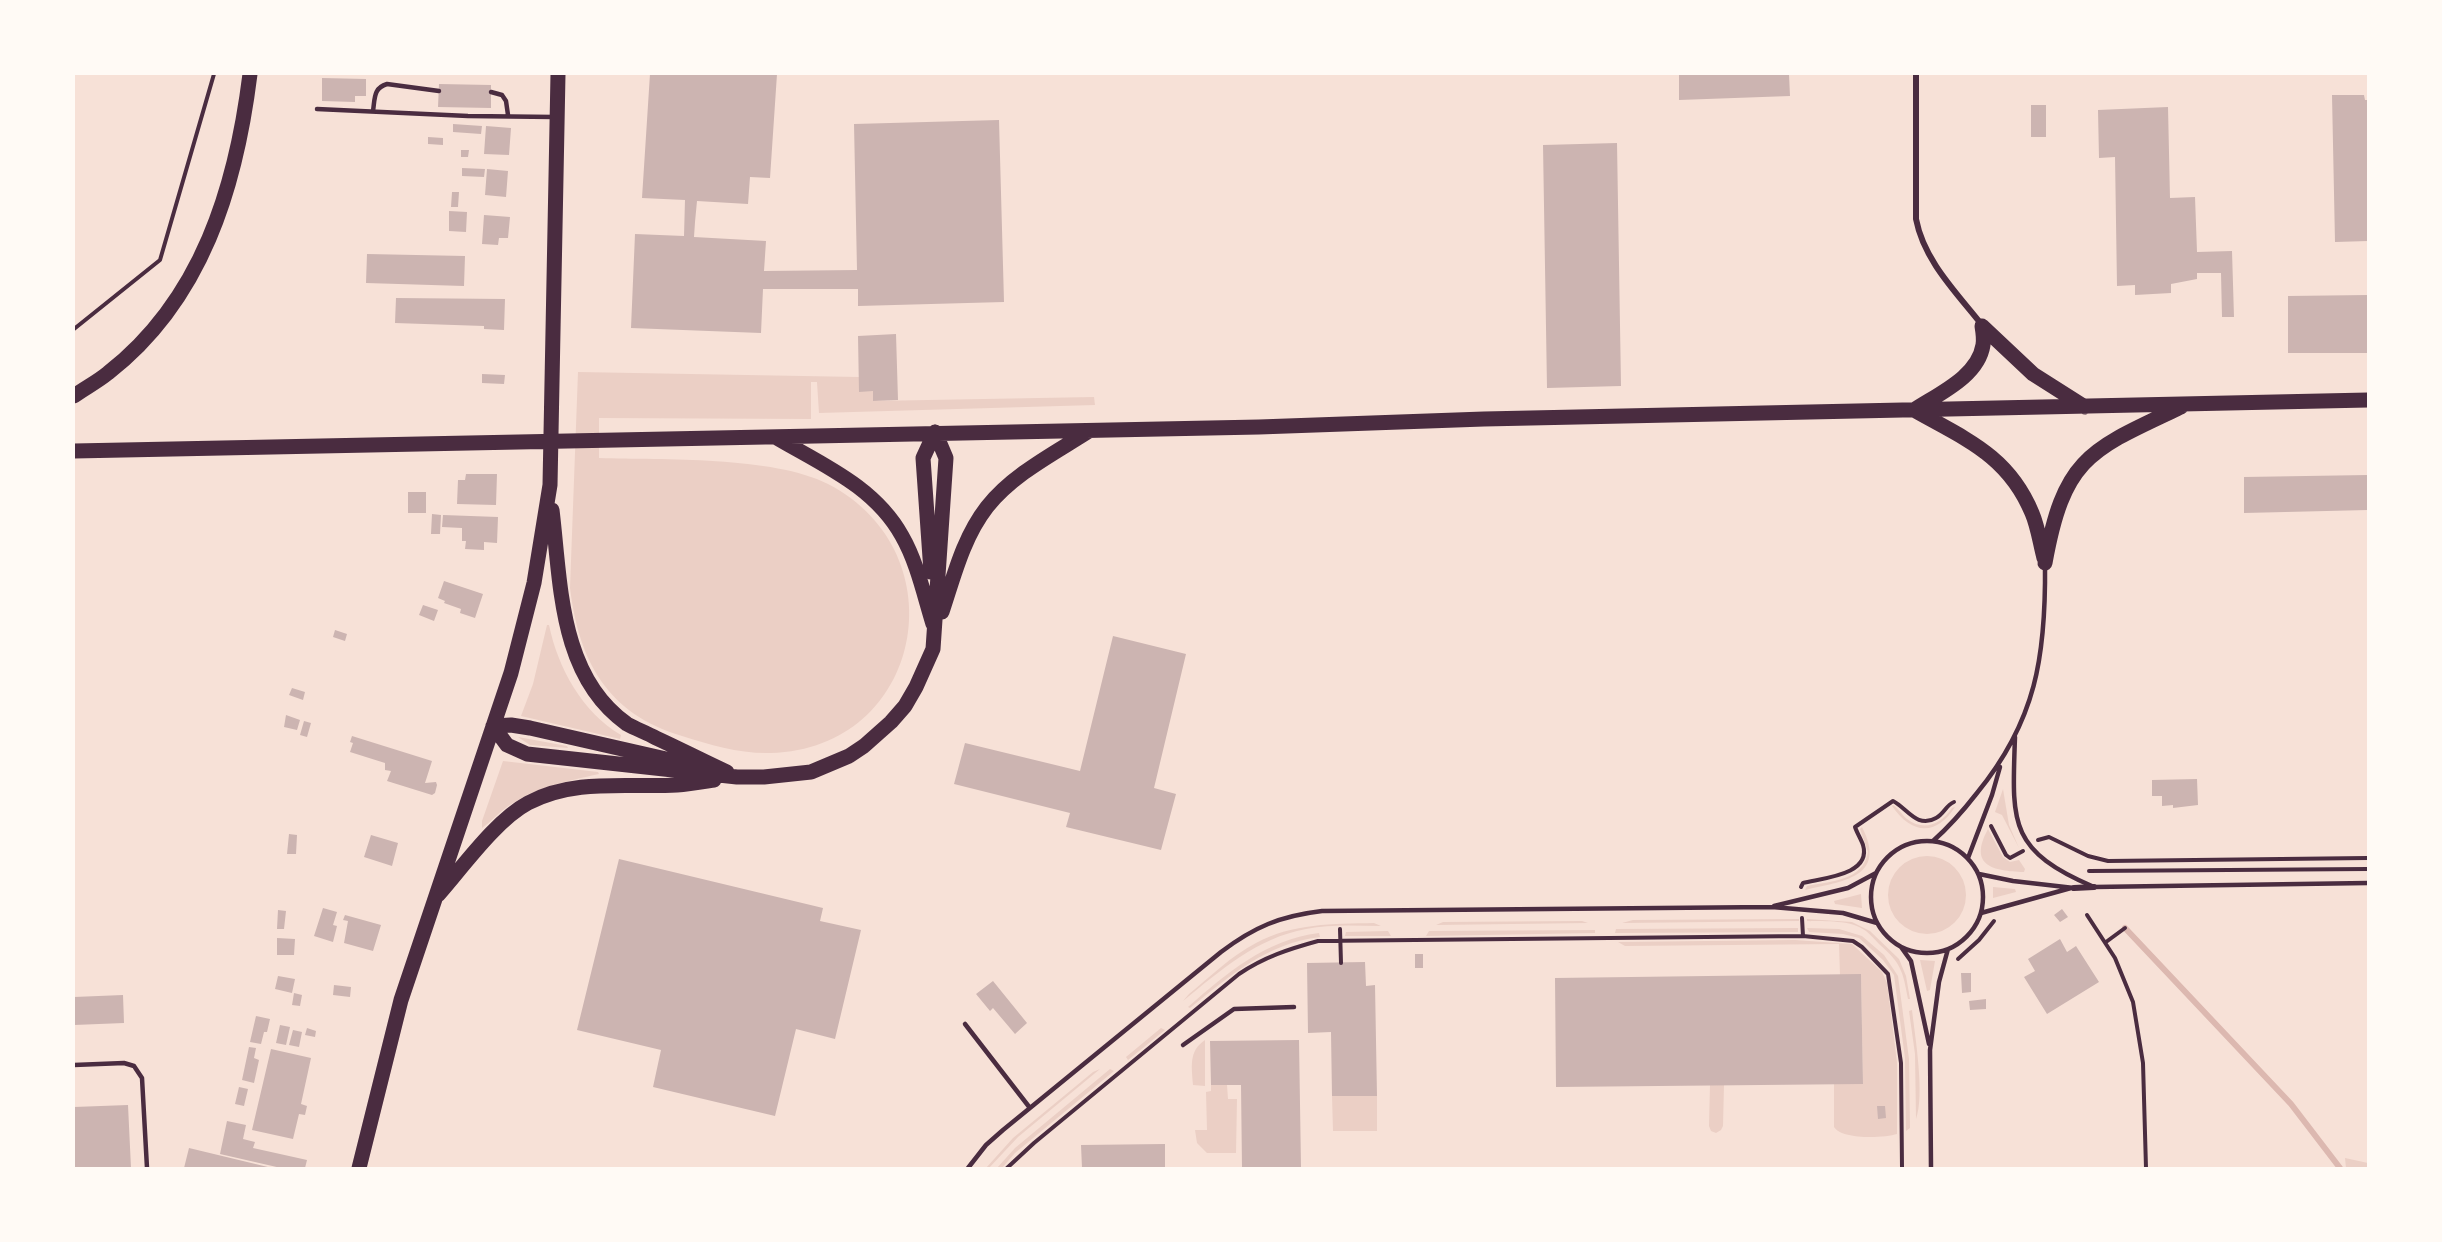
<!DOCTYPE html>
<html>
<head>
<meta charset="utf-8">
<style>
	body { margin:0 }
	#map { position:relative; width:2442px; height:1242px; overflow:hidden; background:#f7e1d7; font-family:"Fira Sans Condensed",sans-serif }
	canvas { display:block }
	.frame { position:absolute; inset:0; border:75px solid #fffaf5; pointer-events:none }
</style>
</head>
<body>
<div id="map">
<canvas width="2442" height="1242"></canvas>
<div class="frame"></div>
</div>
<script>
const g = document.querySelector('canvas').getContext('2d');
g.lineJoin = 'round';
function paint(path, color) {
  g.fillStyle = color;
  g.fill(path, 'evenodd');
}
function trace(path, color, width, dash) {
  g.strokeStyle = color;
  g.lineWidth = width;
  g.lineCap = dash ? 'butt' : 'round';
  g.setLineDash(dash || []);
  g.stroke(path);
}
const green = new Path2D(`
	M578,372L859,377V391H873V401L1094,397L1095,405L819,413L817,382H811V419L599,418V458C662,460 773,456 828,484C961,553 923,749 771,753C740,754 711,745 682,736C608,714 579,662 570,588Z
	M547,625H549C558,668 582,712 621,735L620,739L521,716L533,684Z
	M518,737L567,746L568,748L530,745Z
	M503,761L598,772L599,774C567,781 534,788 507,807C498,813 491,822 482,828V821Z
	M2003,789L2009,825L2019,848L2002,815L1995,812Z
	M1893,805C1899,809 1902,815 1907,819C1924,832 1941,824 1952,808L1955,807C1936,837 1911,834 1892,806Z
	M1862,827C1888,878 1842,881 1805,890L1807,886C1831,881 1863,881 1868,852L1860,829Z
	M1988,829L2003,857L2010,862L2019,860L2025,869L2024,872C1993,871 1968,866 1988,829Z
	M1888 895a39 39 0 1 1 78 0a39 39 0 1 1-78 0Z
	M1993,887L2015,889L2016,892L1993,898Z
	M1861,894L1862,908L1835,904L1834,901Z
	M1799,919V921L1622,923L1633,920Z
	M1807,919L1852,922L1870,931L1899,959L1906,976L1910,999H1908C1903,971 1901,963 1879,944C1875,940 1871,935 1866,931C1850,919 1826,922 1807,921Z
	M1582,921L1588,923L1436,925L1443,922Z
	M1374,923L1381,926C1357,926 1331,924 1306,929C1257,938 1221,970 1183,1001L1189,994C1211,976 1231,956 1256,943C1293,923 1333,924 1374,923Z
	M1798,928V932L1615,933L1616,929Z
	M1807,928L1839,929L1862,936L1884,955L1898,976L1909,1059L1910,1128L1906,1131L1905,1058L1894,975L1883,960L1859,938L1843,934L1809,932Z
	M1595,930V933L1426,936L1429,931Z
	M1388,931L1391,936H1345L1346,932Z
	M1319,933L1320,937C1267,943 1230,976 1190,1008L1188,1007C1227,973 1265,940 1319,933Z
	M1795,940L1852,944L1882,972L1887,983L1897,1062V1134C1884,1138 1842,1140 1834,1127V1084L1863,1083L1861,975H1840L1839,944L1625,946L1618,942Z
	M1920,960L1935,961L1930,990L1927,991Z
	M1912,1010C1915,1036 1925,1095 1916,1119L1915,1054L1909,1011Z
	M1161,1028L1165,1030L1128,1060L1126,1057Z
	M1205,1040V1086L1193,1085C1192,1068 1188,1051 1205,1040Z
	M1100,1069L1018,1137L989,1168H986L1013,1138L1093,1072Z
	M1110,1069L1114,1071L1015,1153L1002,1168H997L1015,1148Z
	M1211,1085H1227L1228,1099H1237L1236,1153H1207L1197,1143L1195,1130H1207L1206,1092L1211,1091Z
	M1710,1085H1724L1723,1126L1721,1130L1716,1133L1711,1131L1709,1126Z
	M1332,1096H1377V1131H1333Z
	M2345,1158L2368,1163V1168H2346Z`);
const stream = new Path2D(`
	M2125,928L2291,1104L2340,1168`);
const building = new Path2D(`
	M650,74H777L770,178L750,177L748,204L697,201L695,222L694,237L766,241L764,271L857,270L854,124L999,120L1004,302L858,306V289H763L761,333L631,328L635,234L684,236L685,200L642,198Z
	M1679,74H1789L1790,96L1679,100Z
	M322,78L366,79V96H355V102L322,101Z
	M439,84L491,85V108L438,107Z
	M2332,95H2364L2365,100H2368V241L2335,242Z
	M2031,105H2046V137H2031Z
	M2168,107L2170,198L2195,197L2197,252L2232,251L2234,317H2222L2221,273H2197V279L2171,284V293L2135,295V285L2117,286L2115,157L2099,158L2098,110Z
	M453,124L482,126L481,134L453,132Z
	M486,126L511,128L509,155L484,154Z
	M428,137L443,138V145L428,144Z
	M1617,143L1621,386L1547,388L1543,145Z
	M461,150H469L468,157H461Z
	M462,168L485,169L484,177L462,176Z
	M487,169L508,171L506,197L485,195Z
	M452,192H459L458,207H451Z
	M449,211L467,212L466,232L449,231Z
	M484,215L510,217L508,238H499L498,245L482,244Z
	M367,254L465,256L464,286L366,283Z
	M2368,295V353H2288V296Z
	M396,298L505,299L504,330L484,329V326L395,323Z
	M896,334L898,400L873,401V391L859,392L858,336Z
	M482,374L505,375L504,384L482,383Z
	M466,474H497L496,505L457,504L458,480H465Z
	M2368,475V510L2244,513V477Z
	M408,492H426V513H408Z
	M432,514L441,515L440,534H431Z
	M443,515L498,517L497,543L484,542V550L465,549L466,541H462V528L442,527Z
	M444,581L483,594L475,618L460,613L461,609L444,603L445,601L438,598Z
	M423,605L438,610L434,621L419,615Z
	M335,630L347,634L345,641L333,637Z
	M1113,636L1186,654L1154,788L1176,794L1161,850L1066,827L1070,813L954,784L965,743L1080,771Z
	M292,688L305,692L303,700L289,695Z
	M286,715L300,720L297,730L284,727Z
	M304,721L311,723L307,737L300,735Z
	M352,736L432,761L425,783L436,782L437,785L435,793L432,795L387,781L391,771L385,770V763L350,752L353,743L350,742Z
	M2197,779L2198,805L2173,808V805L2162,806V796H2152V780Z
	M289,834L297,835L296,854H287Z
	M371,835L398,843L392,866L364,857Z
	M619,859L823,908L820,921L861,930L835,1039L796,1029L775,1116L653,1087L661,1050L577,1030Z
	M323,908L337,912L333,925L337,926L333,942L314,936Z
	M2062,909L2068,917L2060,922L2054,915Z
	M278,910L286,911L284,929H277Z
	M345,915L381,925L373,951L344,943L348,921L343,920Z
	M277,938L295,939L294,955H277Z
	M2060,939L2067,952L2076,946L2099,982L2047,1014L2024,977L2035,971L2028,959Z
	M1415,954H1423V968H1415Z
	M1365,962L1366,986L1375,985L1377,1096H1332L1331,1032L1308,1033L1307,963Z
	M1961,973H1971V992L1962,993Z
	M1861,974L1863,1084L1556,1087L1555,978Z
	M278,976L295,979L292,993L275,989Z
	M993,981L1027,1023L1015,1034L993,1008L990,1011L976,994Z
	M334,985L351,987L350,997L333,995Z
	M294,993L302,995L300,1006L292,1005Z
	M123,995L124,1023L74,1025V997Z
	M1986,999V1009L1970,1010L1969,1001Z
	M256,1016L270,1019L267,1032H264L261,1044L250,1042Z
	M280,1025L290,1027L286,1045L276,1043Z
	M307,1028L316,1031L315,1037L305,1035Z
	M293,1030L302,1032L299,1047L289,1045Z
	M1299,1040L1301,1168H1242L1241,1085H1211L1210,1041Z
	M249,1047L256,1048L254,1058L259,1060L254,1083L242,1080Z
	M271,1049L311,1058L301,1104L307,1106L305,1115L299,1114L293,1139L252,1130Z
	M239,1087L248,1089L244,1106L235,1104Z
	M128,1105L131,1168H74V1107Z
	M1877,1106H1885L1886,1118L1878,1119Z
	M227,1121L246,1125L243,1139L255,1142L253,1148L307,1160L305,1168H281L220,1154Z
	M1165,1144V1168H1082L1081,1145Z
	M189,1148L272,1168H184Z`);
const path = new Path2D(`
	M74,329L160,260L214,74
	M1991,826L2006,855L2010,858L2023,851
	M2038,840L2049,837L2088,856L2108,861L2368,858
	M2089,871L2368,869
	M1801,887L1803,883C1822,878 1872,875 1863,845C1861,839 1857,833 1855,827L1893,801C1907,808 1917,829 1936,818C1944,814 1946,805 1954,802
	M2087,915L2115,958L2133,1002L2143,1063L2146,1168
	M1802,918L1803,936
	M1340,929L1341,963
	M2106,942L2125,928
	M1958,959L1979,940L1994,921
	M1007,1168L1034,1143L1239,974C1264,957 1289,949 1318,941L1803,936L1853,941L1862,947L1888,974L1901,1063L1902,1168`);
const service = new Path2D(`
	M491,92L502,95L506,101L508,115
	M317,109L468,116L554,117
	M373,111C375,99 373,88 387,84L439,91
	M2015,737C2012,823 2008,850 2094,887L2368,883
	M1871 897a56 56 0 1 1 112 0a56 56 0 1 1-112 0Z
	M1933,841C1950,826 1963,811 1977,793C2036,721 2046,656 2045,565
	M1968,858L1992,795L2000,767
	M1979,874L2013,881L2074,888
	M1774,906L1848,888L1876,873
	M1981,913L2071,888
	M1901,947L1911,961L1929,1044
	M965,1024L1030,1108
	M1183,1045L1234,1009L1294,1007
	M74,1065L124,1063L134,1066L142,1078L147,1168
	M968,1168L986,1145L1003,1130L1221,952C1254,927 1280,916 1322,911L1772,907L1843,913L1877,923
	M1931,1168L1930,1050L1939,982L1948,949`);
const minor = new Path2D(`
	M1916,74V219C1924,261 1957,293 1982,325
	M2074,888L2094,887`);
const primary = new Path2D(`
	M1982,326L2033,374L2085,407
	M74,396C85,388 97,382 108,373C202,300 236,187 250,74
	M1914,410C1965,439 2008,455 2032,513C2038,527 2040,543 2044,558
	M1914,410C1938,394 1978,377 1983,345C1984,339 1983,332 1982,326
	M777,438C823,465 875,487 902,536C917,562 924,595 933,624
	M74,451L1259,427L1484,419L2368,400
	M552,510C561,584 559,676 627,724C636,729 647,733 656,738C680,749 703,761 727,772
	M2045,563C2064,458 2089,450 2181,407
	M931,572L923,458L935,432
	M942,612C954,576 963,538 987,507C1013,474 1055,453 1089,431
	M493,726L507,745L527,754L737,777H764L811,772L849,756L864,746L891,722L905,706L916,687L933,649L946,458L935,432
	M493,726L511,725L530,728L688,764
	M438,895C462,868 496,820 528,803C575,778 627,788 677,785C689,784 701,782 714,780
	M359,1168L401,1000L511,673L534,583L550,485L558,74`);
paint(green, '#ebcfc5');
trace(stream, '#dcb8b0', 6);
paint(building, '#ccb4b1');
trace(path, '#4a2c40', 4);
trace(service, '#4a2c40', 4.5);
trace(minor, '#4a2c40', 6);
trace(primary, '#4a2c40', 15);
</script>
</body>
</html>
